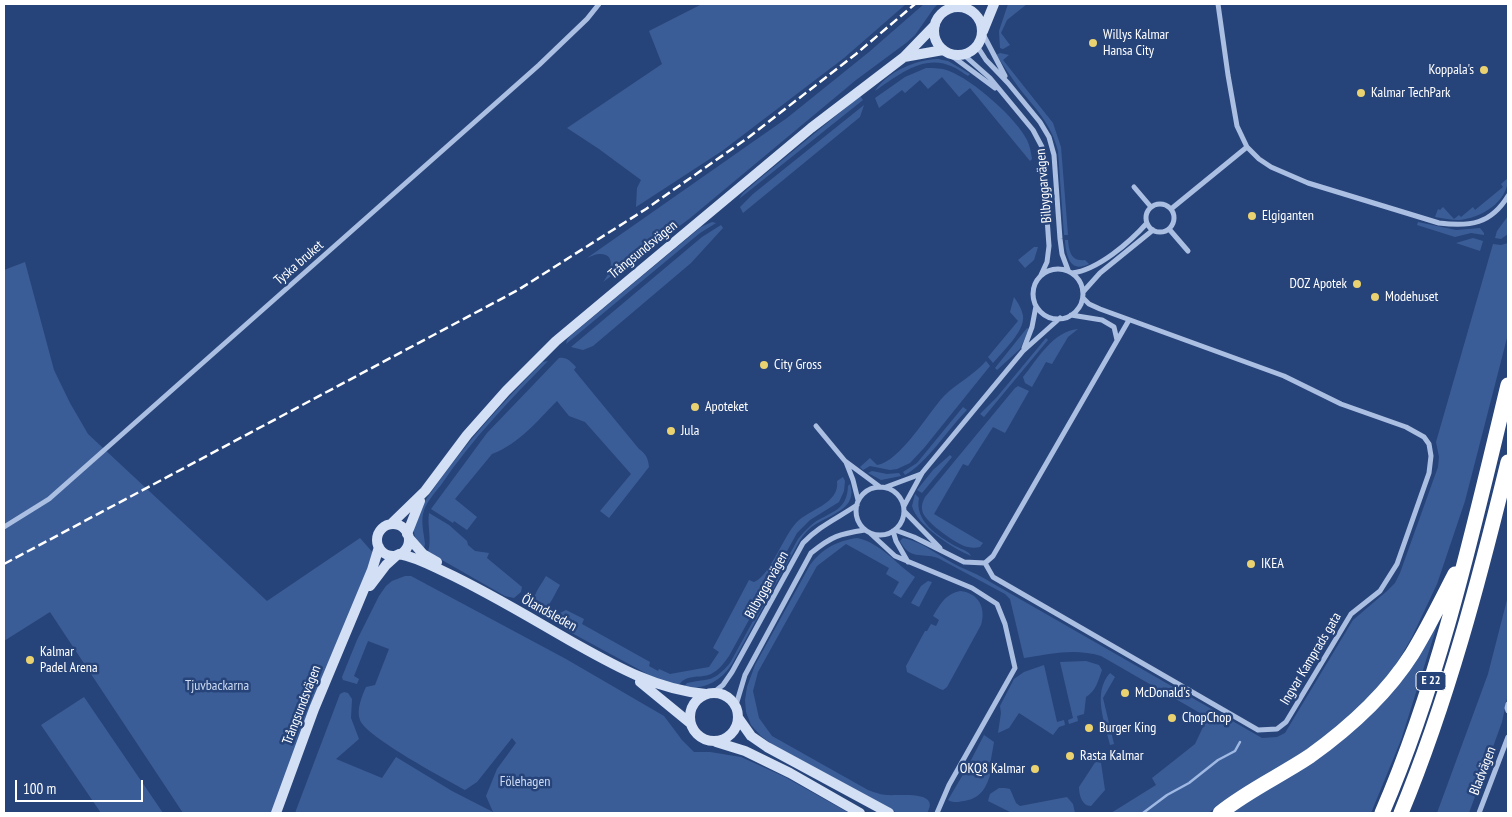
<!DOCTYPE html>
<html>
<head>
<meta charset="utf-8">
<style>
	body { margin:0 }
	#map { position:relative; width:1512px; height:817px; overflow:hidden; background:#27447a; font-family:"PT Sans Narrow",sans-serif }
	canvas { display:block }
	.frame { position:absolute; inset:0; border:5px solid #fff; pointer-events:none }
	.scale { position:absolute; left:15px; top:780px; width:128px; height:22px; box-sizing:border-box; border:2px solid #fff; border-top:0; padding-left:6px; font-size:15px; line-height:18px; white-space:nowrap; color:#fff; -webkit-text-stroke:4px #27447a; paint-order:stroke }
</style>
</head>
<body>
<div id="map">
<canvas width="1512" height="817"></canvas>
<div class="frame"></div>
<div class="scale">100 m</div>
</div>
<script>
const g = document.querySelector('canvas').getContext('2d');
g.lineJoin = 'round';
function paint(path, color) {
  g.fillStyle = color;
  g.fill(path, 'evenodd');
}
function trace(path, color, width, dash) {
  g.strokeStyle = color;
  g.lineWidth = width;
  g.lineCap = dash ? 'butt' : 'round';
  g.setLineDash(dash || []);
  g.stroke(path);
}
function write(font, color, halo, rows, align = 'center') {
  g.font = font + ' "PT Sans Narrow",sans-serif';
  g.lineWidth = 5;
  g.setLineDash([]);
  g.textBaseline = 'middle';
  g.strokeStyle = halo;
  g.fillStyle = color;
  for (const [text, x, y, turn = 0] of rows) {
    g.save();
    g.translate(x, y);
    g.rotate((+turn || 0) * Math.PI / 180);
    g.textAlign = isNaN(turn) ? turn : align;
    if (halo) g.strokeText(text, 0, 0);
    g.fillText(text, 0, 0);
    g.restore();
  }
}
const green = new Path2D(`
	M702,4H906L844,58L722,151L636,207L637,188L641,180L599,149L567,128L662,64L649,31Z
	M924,4H938L934,8L915,35L906,43L856,80L689,219L603,282C610,274 618,253 599,254C595,254 590,257 587,258L787,118L869,52Z
	M1008,4H1027L1007,20L1001,33L1010,45L1003,49L1000,48L999,31Z
	M1000,53L1009,55L1003,60L1053,123L1061,147L1068,235H1064L1058,151C1052,125 1035,108 1019,88C1011,77 1004,66 996,55Z
	M938,59L948,61L970,74L968,76C963,73 957,68 951,66C923,54 897,76 875,91C888,71 916,60 938,59Z
	M926,68C934,68 942,68 949,71C973,80 1016,118 1027,140C1030,146 1031,153 1032,159L1030,161L970,88L959,97L942,77L928,89L920,80L905,93L902,90L879,108L875,98L905,77Z
	M860,96L863,100L739,199L743,193L758,180Z
	M864,105L860,117L743,213L740,207L753,194Z
	M1508,178C1508,202 1481,218 1459,220C1451,220 1443,218 1435,217L1438,209L1440,210L1443,207L1454,219L1459,215L1461,217L1473,207L1475,210L1503,187L1501,184Z
	M1508,216V234L1501,239L1495,238L1497,231Z
	M712,222L716,223L700,233L566,344L567,340L569,337L701,227Z
	M1418,222L1456,230L1480,228L1484,233V235L1471,233L1455,237L1417,225Z
	M721,225L723,228L691,263L593,346L583,350L571,347L702,237Z
	M1473,238L1483,241L1480,251L1456,243Z
	M1065,240H1068C1069,251 1071,262 1085,260L1089,264C1069,274 1066,254 1065,240Z
	M1508,243V334L1465,501L1437,584L1412,637L1393,670L1372,695L1351,716L1312,746L1208,813H1111L1156,785L1152,778L1195,744L1204,725L1200,713L1101,656C1074,648 1051,654 1024,658L1010,599L1005,594L938,558C920,552 911,561 900,541L903,538C924,542 941,558 960,567C972,572 981,576 992,583L1262,738L1277,737L1285,733L1353,620L1387,591L1395,583L1400,573L1438,467L1439,457L1436,442L1493,244L1501,245Z
	M1034,247H1038L1034,260L1025,268L1018,260Z
	M25,262L54,370L70,403L88,434L267,601L360,538L374,554L276,813H183L50,612L4,641V270Z
	M1014,297C1018,303 1022,309 1023,316C1025,331 1003,351 993,363L988,357L1018,321L1010,312Z
	M1027,328L1029,329L1020,349L997,370L995,368Z
	M1078,329L1068,337L1052,364L1046,362L1032,387L1025,383L1023,377C1037,360 1053,331 1078,329Z
	M1046,338L1048,340L984,417L980,414L997,397Z
	M559,358C567,357 570,361 576,367L574,370L639,449C646,454 648,458 649,467L609,518L600,511L631,474L585,422L569,416L557,401C537,421 519,444 492,454L455,499L477,517L467,530L454,521L453,523L431,509L487,433Z
	M548,361C510,400 472,439 441,485C435,493 425,503 423,514C421,523 424,534 425,544L424,548C418,541 413,537 414,528C415,512 428,497 437,484C467,442 501,404 537,368L543,362Z
	M986,361L990,366L924,448L910,463L897,469L890,470L870,466L863,470L860,467L870,458L877,465C900,462 928,413 944,396C957,383 974,375 986,361Z
	M1018,386L1029,391L1005,433L993,427L968,466L963,464L934,514L983,543L980,547C976,548 972,548 968,547C957,545 927,523 923,513C921,507 922,503 925,497L1015,388Z
	M963,407L967,410C948,429 927,463 905,475L903,472L917,463Z
	M950,455L952,457L922,493L917,490L933,470Z
	M872,471L887,474L899,473L901,476L881,480L868,473Z
	M843,477L845,481L844,491L839,502L810,520L797,533L729,656C724,663 719,670 711,674C700,679 684,673 678,687L662,682L559,626L557,622L558,614L566,610L584,619L582,624L650,662L649,666L658,671L659,669L670,674L709,667L719,652L713,648L749,580L754,582C770,576 783,537 796,523C809,509 840,504 837,481Z
	M850,484C858,508 832,514 816,524C809,528 804,534 800,540L732,664C720,682 705,689 683,688L687,683C710,678 713,683 730,663L798,539C803,533 808,527 815,522C833,511 847,510 848,486Z
	M915,494L919,498C914,521 938,536 955,546C961,549 969,551 971,556C953,548 917,526 912,506Z
	M429,513L449,525L467,541L468,545L475,551L489,553L487,558L522,587L521,592L514,598L505,596L428,552C432,540 427,525 429,513Z
	M857,538C881,543 896,564 915,577L901,598L893,593L899,582L886,574L889,568L846,544L817,566L758,672L753,691L759,718L772,736L868,790C874,792 881,795 887,795C900,796 941,790 927,813H897L773,745L761,736L751,725L746,712L745,700L747,687L755,665L810,565C823,548 837,541 857,538Z
	M405,576H411L566,659L664,716L682,740L694,752H710L741,757L785,777L849,813H295L340,694L344,692L348,693L352,699L351,718L359,739L336,759L382,778L396,757L452,791L493,812L486,796L497,769L516,743L512,738L477,782L465,790C447,780 366,737 360,720C356,710 362,696 366,687L375,685L389,649L368,641L354,676L359,679L357,684L343,680L342,677L357,640L379,596L386,586L392,581Z
	M546,576L560,585C554,595 548,613 536,612C528,600 540,587 546,576Z
	M928,581L932,582L919,607L911,603L921,586Z
	M960,591C979,593 986,608 981,625L947,687L943,690L940,689L911,674L907,672L906,666L925,631H927L931,624L936,626L939,620L933,616C940,605 945,594 960,591Z
	M1508,596V694L1502,722L1469,813H1437L1488,674Z
	M1440,616L1401,740L1371,813H1228L1315,759Z
	M1086,661L1099,665L1102,670C1098,681 1096,691 1086,697L1084,714L1077,716L1078,721L1069,724L1068,720L1073,718L1060,662Z
	M1044,665L1057,722L1064,720L1065,725L1059,727L1053,735L1019,713L1009,728L998,733L1001,713L1000,706L1014,679L1024,672Z
	M1110,673L1115,677L1103,698L1114,744L1110,745C1105,723 1092,693 1110,673Z
	M84,697L163,813H101L41,725Z
	M984,735L994,742L990,765L967,768Z
	M1096,761L1101,763L1105,790L1091,806C1082,806 1079,795 1079,787Z
	M992,769C987,785 983,798 964,801C958,802 953,803 948,800L965,771Z
	M999,788H1005L1010,789L1016,803L1020,806L1067,797L1073,804L1075,813H1012L988,801L990,794Z`);
const stream = new Path2D(`
	M1143,813L1167,795L1189,783L1218,760L1235,751L1240,742`);
const street = new Path2D(`
	M1218,4L1228,75L1237,126L1247,147L1259,159L1271,167L1308,183L1439,223C1470,227 1491,224 1508,196
	M983,34L1005,76
	M977,46L986,60L1008,83L1040,122L1049,137L1054,155L1060,239L1062,254L1068,270
	M948,53L995,88
	M964,55L990,78L1033,130L1042,147L1049,246L1047,262L1041,275
	M1134,187L1151,207
	M1146 218a14 14 0 1 1 28 0a14 14 0 1 1-28 0Z
	M1171,209L1247,147
	M1169,229L1188,251
	M1033 294a25 25 0 1 1 50 0a25 25 0 1 1-50 0Z
	M1072,273C1098,270 1130,242 1147,223
	M1083,292L1100,273L1153,230
	M1071,315L1102,320L1114,327L1117,340
	M1024,348L1032,327L1036,306
	M816,426L845,461L880,487
	M846,462L853,480L858,500
	M856 511a24 24 0 1 1 48 0a24 24 0 1 1-48 0Z
	M886,487L921,474
	M904,506L922,473L989,392L1023,351L1060,318
	M904,511L940,548
	M4,527L49,499L539,65L587,19L599,4
	M895,530L914,537L964,562L985,563
	M893,531L896,541L908,562
	M870,533L895,556L972,588L997,604L1005,624L1015,668L949,785L937,813
	M985,563L993,577L1258,730L1277,729L1286,722L1351,614L1380,591L1397,564L1429,473L1431,456L1429,444L1424,437L1406,427L1341,404L1284,376L1100,309L1089,304L1083,298
	M985,563L993,556L1129,320
	M714,692L723,685L732,672L803,543C819,526 838,518 857,505
	M1508,704L1507,708L1508,711
	M736,705L745,675L811,553C832,536 839,534 865,530
	M1479,813L1508,737`);
const secondary = new Path2D(`
	M934 31a24 24 0 1 1 48 0a24 24 0 1 1-48 0Z
	M983,31L994,4
	M904,57L943,50
	M391,524L425,491L467,435L506,391L556,341L811,128L904,57L935,25
	M377 540a16 16 0 1 1 32 0a16 16 0 1 1-32 0Z
	M407,534L420,501
	M409,538L423,554L437,562
	M399,554C416,557 430,565 445,572C490,593 532,619 576,644C617,667 658,690 706,694
	M370,586L386,565L397,555
	M640,682L690,723
	M690 717a24 24 0 1 1 48 0a24 24 0 1 1-48 0Z
	M739,719L751,736L767,747L889,813
	M716,742L745,751L790,773L860,813
	M276,813L314,709L372,570L379,547`);
const highway = new Path2D(`
	M1220,813C1247,791 1280,776 1310,756C1349,728 1386,695 1412,654C1428,628 1441,601 1455,574
	M1382,813C1441,676 1473,530 1508,385
	M1401,813C1448,699 1479,581 1508,462`);
const rail = new Path2D(`
	M4,564L518,290L646,209L749,137L856,54L915,4`);
const markers = [
	[1093,43,5,"#ebd271"],
	[1484,70,5,"#ebd271"],
	[1361,93,5,"#ebd271"],
	[1252,216,5,"#ebd271"],
	[1357,284,5,"#ebd271"],
	[1375,297,5,"#ebd271"],
	[764,365,5,"#ebd271"],
	[695,407,5,"#ebd271"],
	[671,431,5,"#ebd271"],
	[1251,564,5,"#ebd271"],
	[30,660,5,"#ebd271"],
	[1125,693,5,"#ebd271"],
	[1172,718,5,"#ebd271"],
	[1089,728,5,"#ebd271"],
	[1070,756,5,"#ebd271"],
	[1035,769,5,"#ebd271"]
];
const shields = [
	[1431,681,30]
];
const shieldNames = [
	["E 22",1431,681]
];
const poiNames = [
	["Willys Kalmar",1103,35],
	["Hansa City",1103,51],
	["Koppala's",1474,70,"right"],
	["Kalmar TechPark",1371,93],
	["Elgiganten",1262,216],
	["DOZ Apotek",1347,284,"right"],
	["Modehuset",1385,297],
	["City Gross",774,365],
	["Apoteket",705,407],
	["Jula",681,431],
	["IKEA",1261,564],
	["Kalmar",40,652],
	["Padel Arena",40,668],
	["McDonald's",1135,693],
	["ChopChop",1182,718],
	["Burger King",1099,728],
	["Rasta Kalmar",1080,756],
	["OKQ8 Kalmar",1025,769,"right"]
];
const streetNames = [
	["Bilbyggarvägen",1044,186,-95],
	["Trångsundsvägen",643,250,-39],
	["Tyska bruket",299,263,-41],
	["Bilbyggarvägen",767,585,-61],
	["Ölandsleden",549,613,29],
	["Ingvar Kamprads gata",1311,659,-59],
	["Trångsundsvägen",302,705,-69],
	["Bladvägen",1483,771,-69]
];
const parkNames = [
	["Tjuvbackarna",217,686],
	["Fölehagen",525,782]
];
paint(green, '#3b5d97');
trace(stream, '#9fb9e4', 2.5);
trace(street, '#abbfe3', 5);
trace(secondary, '#d3dff4', 10);
trace(highway, '#fff', 15);
trace(rail, '#fff', 2.5, [9, 4]);
for (const [x, y, r, color] of markers) {
  const dot = new Path2D();
  dot.arc(x, y, r, 0, 2 * Math.PI);
  g.fillStyle = color;
  g.fill(dot);
  trace(dot, '#27447a', 2);
}
for (const [x, y, w] of shields) {
  const box = new Path2D();
  box.roundRect(x - w / 2, y - 9.5, w, 19, 4);
  g.fillStyle = '#27447a';
  g.fill(box);
  trace(box, '#fff', 1);
}
write('bold 12px', '#fff', null, shieldNames);
write('14px', '#fff', '#27447a', poiNames, 'left');
write('14px', '#fff', '#27447a', streetNames);
write('14px', '#cddbf3', '#27447a', parkNames);
</script>
</body>
</html>
